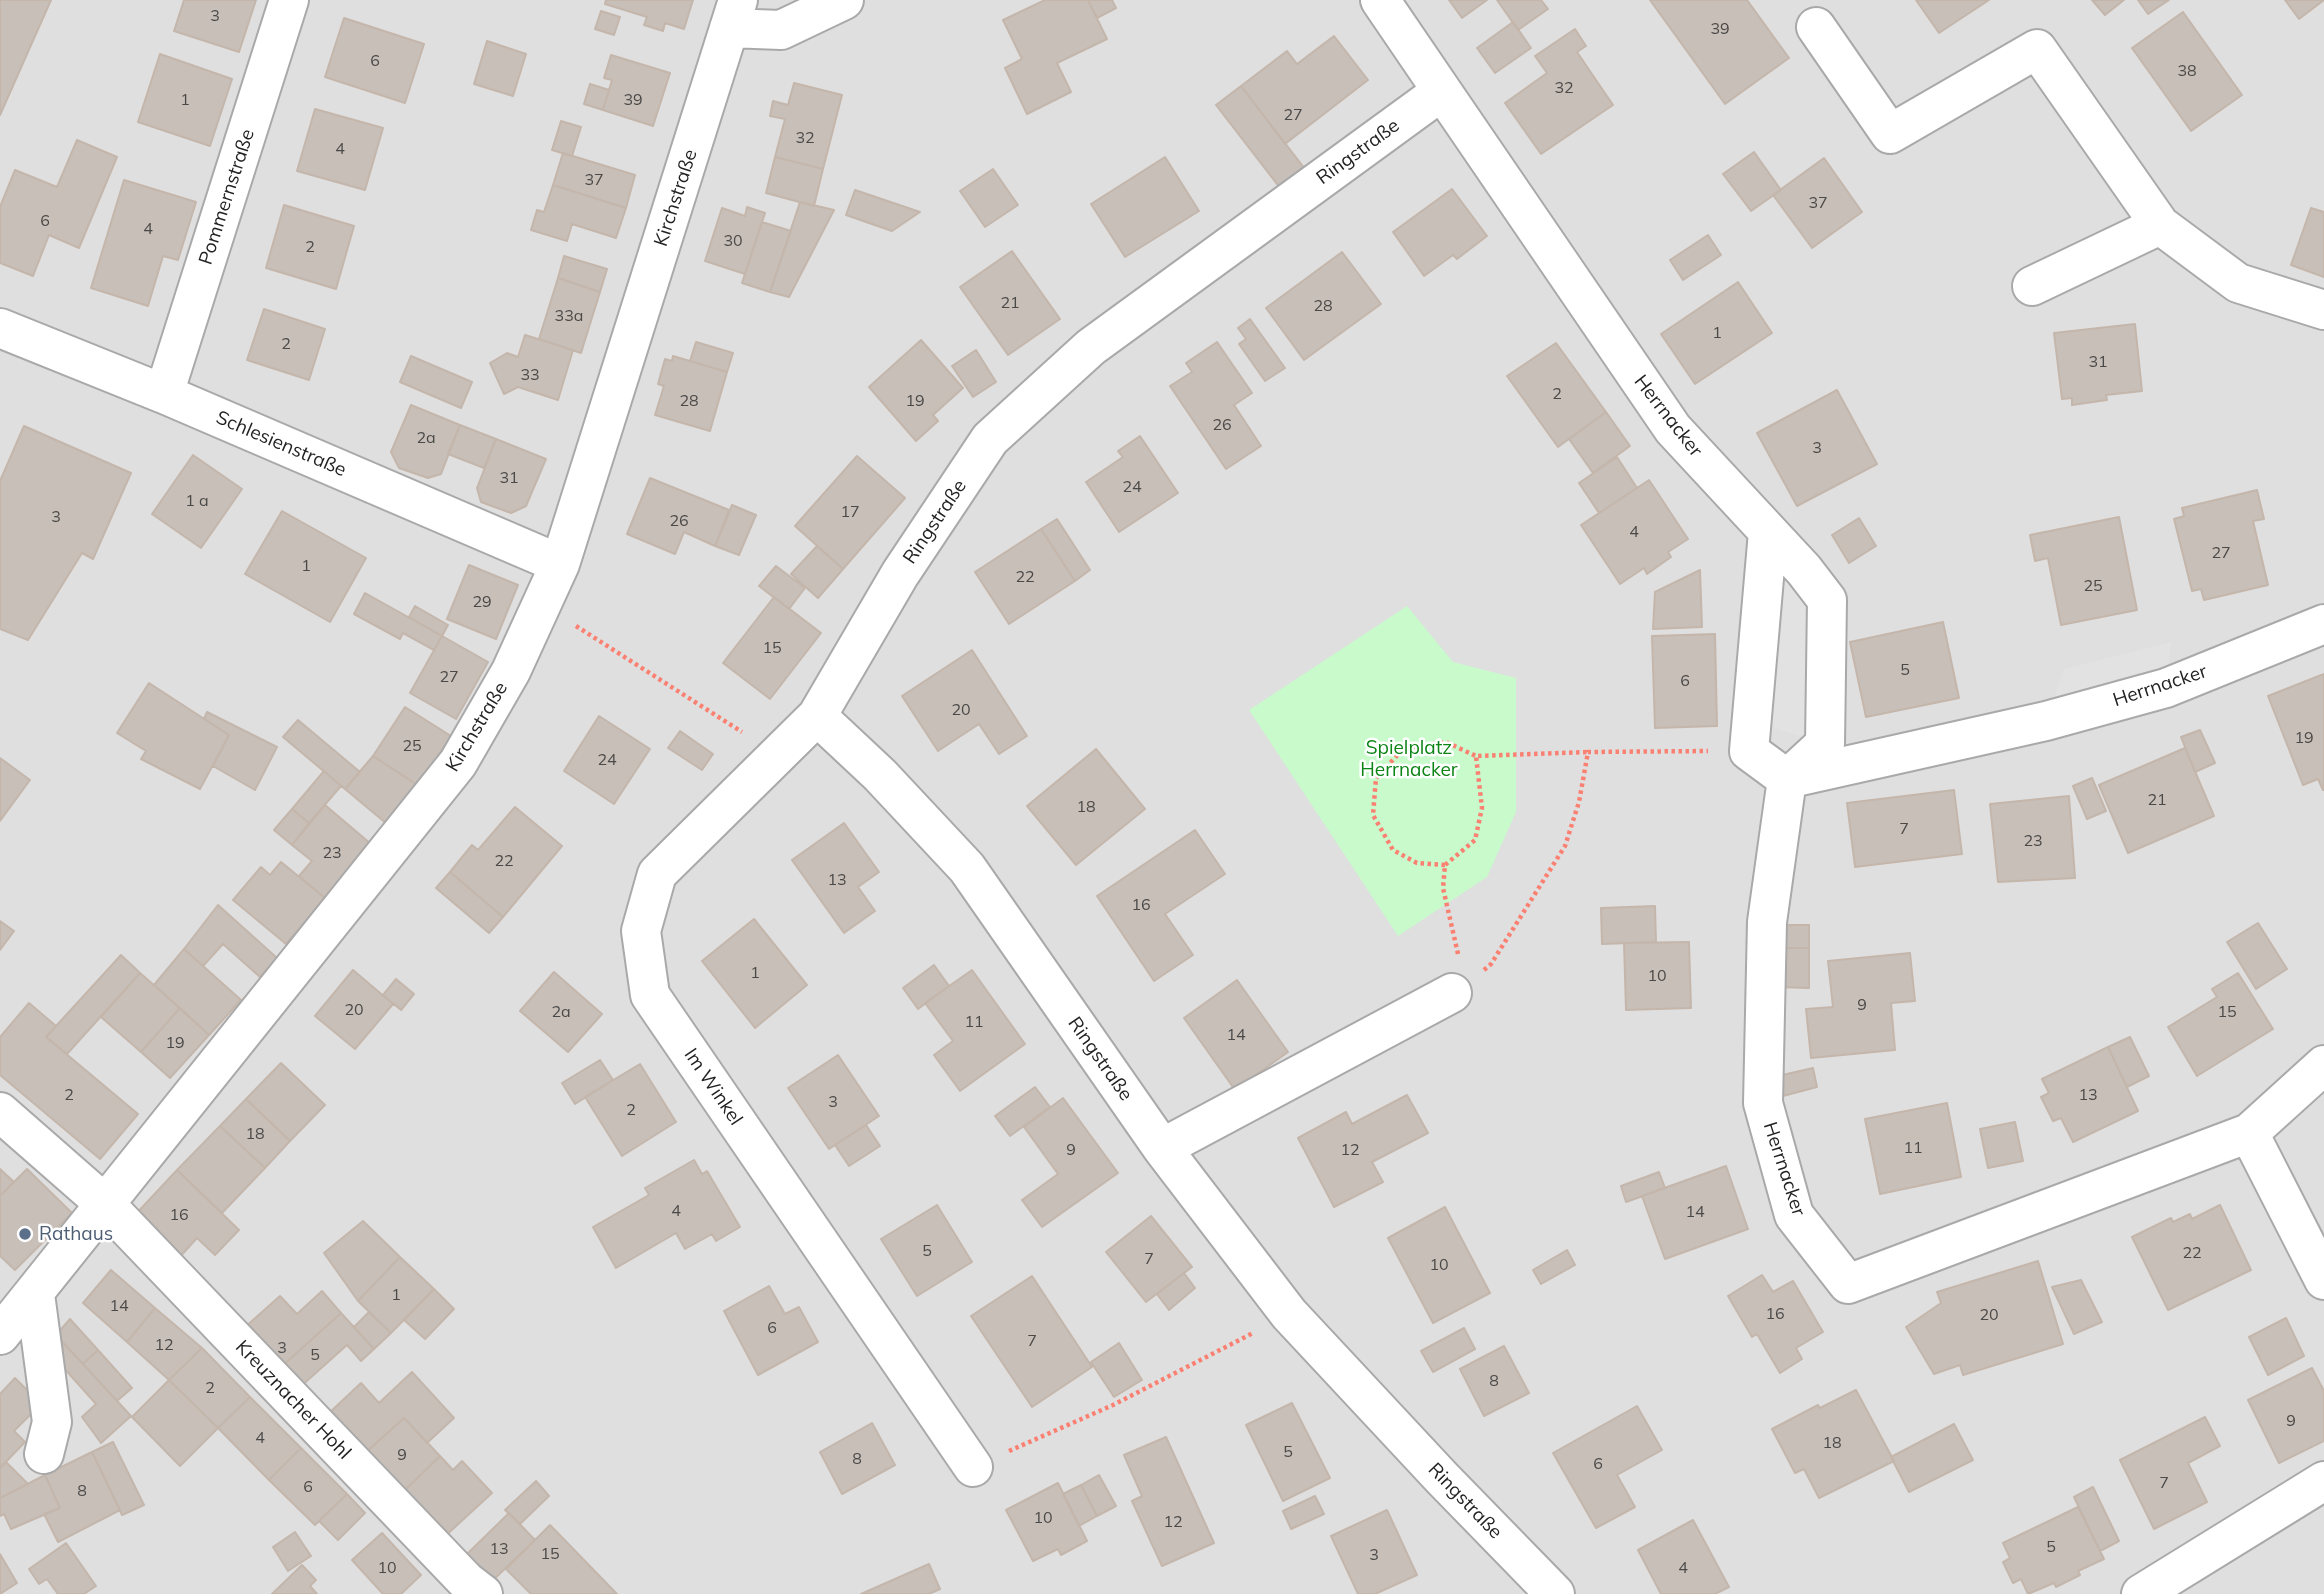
<!DOCTYPE html>
<html>
<head>
<meta charset="utf-8">
<style>
	body { margin:0 }
	canvas { display:block; background:#f2efe9 }
</style>
</head>
<body>
<canvas width="2324" height="1594"></canvas>
<script>
const g = document.querySelector('canvas').getContext('2d');
g.lineJoin = 'round';
function paint(path, color) {
  g.fillStyle = color;
  g.fill(path, 'evenodd');
}
function trace(path, color, width, dash) {
  g.strokeStyle = color;
  g.lineWidth = width;
  g.lineCap = dash ? 'butt' : 'round';
  g.setLineDash(dash || []);
  g.stroke(path);
}
function write(font, color, halo, rows, align = 'center') {
  g.font = font + ' Mulish,sans-serif';
  g.lineWidth = 5;
  g.setLineDash([]);
  g.textBaseline = 'middle';
  g.strokeStyle = halo;
  g.fillStyle = color;
  for (const [text, x, y, turn = 0] of rows) {
    g.save();
    g.translate(x, y);
    g.rotate((+turn || 0) * Math.PI / 180);
    g.textAlign = isNaN(turn) ? turn : align;
    if (halo) g.strokeText(text, 0, 0);
    g.fillText(text, 0, 0);
    g.restore();
  }
}
const residential = new Path2D(`
	M0,0H2324V1594H0Z`);
const park = new Path2D(`
	M1407,606L1453,662L1516,678V812L1487,877L1398,936L1249,710Z`);
const parking = new Path2D(`
	M1765,573L1827,600L1825,744L1752,721Z
	M2171,642L2166,688L2046,721L2064,669Z`);
const building = new Path2D(`
	M0,0H51L0,115Z
	M184,0H256L239,52L174,31Z
	M606,0H693L684,29L665,23L663,31L644,25L647,17L605,4Z
	M1045,0H1088L1107,39L1057,63L1071,92L1027,114L1005,68L1022,59L1003,20Z
	M1088,0H1112L1116,8L1097,18Z
	M1449,0H1487L1462,18Z
	M1497,0H1541L1548,9L1518,30Z
	M1650,0H1747L1789,58L1725,104Z
	M1916,0H1989L1939,33Z
	M2092,0H2124L2105,15Z
	M2138,0H2169L2148,14Z
	M2285,0H2324L2299,19Z
	M601,11L620,17L614,35L595,29Z
	M2183,12L2242,95L2191,131L2132,48Z
	M344,18L424,44L405,103L325,77Z
	M1513,22L1531,48L1495,73L1477,48Z
	M1575,29L1586,46L1577,52L1613,105L1541,154L1505,103L1547,73L1535,56Z
	M1334,36L1368,80L1285,144L1241,86L1287,51L1297,64Z
	M487,41L526,54L513,96L474,84Z
	M160,54L232,79L210,146L138,122Z
	M611,55L670,73L653,126L603,110L612,80L604,78Z
	M794,83L842,95L823,169L775,157L785,119L770,116L773,101L788,105Z
	M590,84L609,90L603,110L584,104Z
	M1241,86L1305,169L1280,188L1216,105Z
	M315,109L383,128L365,190L297,171Z
	M561,121L581,127L572,156L552,150Z
	M77,140L117,157L79,248L49,235L33,276L0,263V207L15,170L57,187Z
	M1754,152L1781,190L1751,211L1723,174Z
	M563,153L635,175L626,208L553,185Z
	M775,157L823,169L814,206L766,193Z
	M1165,157L1199,211L1125,257L1091,204Z
	M1824,158L1862,212L1812,248L1773,195Z
	M993,169L1018,205L985,227L960,191Z
	M124,180L196,202L178,260L163,256L148,306L91,288Z
	M553,185L626,208L616,238L572,224L567,241L531,230L537,210L544,212Z
	M1452,189L1487,236L1457,259L1453,255L1424,276L1393,232Z
	M855,190L920,212L892,231L846,215Z
	M800,202L834,210L789,297L770,292Z
	M284,205L354,226L336,289L266,268Z
	M747,207L765,213L745,274L705,261L722,208L745,216Z
	M2311,208L2324,212V277L2291,265Z
	M762,222L791,231L770,292L742,283Z
	M1708,235L1721,255L1683,280L1670,260Z
	M1012,251L1060,319L1008,355L960,287Z
	M1342,252L1381,304L1304,360L1266,308Z
	M564,256L607,269L600,292L558,278Z
	M558,278L600,292L581,353L539,339Z
	M1738,282L1772,333L1695,384L1661,334Z
	M264,309L325,329L309,380L247,360Z
	M1250,319L1285,368L1265,381L1239,344L1246,339L1238,328Z
	M2135,324L2142,391L2106,395L2107,400L2072,405V398L2062,399L2054,333Z
	M525,335L573,350L558,400L518,387L504,394L490,363L507,353L518,357Z
	M921,340L963,388L933,415L938,421L916,441L869,387Z
	M696,342L733,353L727,372L690,361Z
	M1217,342L1252,393L1234,405L1261,446L1226,469L1170,386L1192,372L1186,363Z
	M1556,343L1606,412L1558,447L1507,376Z
	M976,350L996,382L973,397L952,366Z
	M411,356L472,382L461,408L400,382Z
	M673,356L727,372L710,431L655,415L664,386L658,384L665,359L672,361Z
	M1837,390L1877,464L1797,506L1757,433Z
	M411,405L460,425L441,474L428,478L399,468L391,452Z
	M1606,412L1630,446L1593,473L1569,439Z
	M460,425L496,439L484,468L448,454Z
	M24,426L131,473L93,559L82,553L28,640L0,629V481Z
	M1140,436L1178,493L1119,532L1086,482L1123,457L1118,451Z
	M496,439L546,459L526,506L511,513L481,502L477,488Z
	M193,455L242,489L201,548L152,514Z
	M857,456L905,498L843,569L795,526Z
	M1617,457L1637,488L1599,513L1579,483Z
	M650,478L729,510L715,546L684,532L675,554L627,534Z
	M1649,480L1688,539L1668,552L1671,557L1647,574L1644,568L1620,584L1581,525Z
	M2257,490L2264,519L2253,521L2268,585L2204,600L2201,589L2192,591L2174,519L2184,516L2182,508Z
	M732,505L756,515L739,555L715,546Z
	M282,511L366,558L330,622L245,574Z
	M2119,517L2137,610L2061,625L2048,558L2035,561L2030,535Z
	M1859,518L1876,546L1849,563L1832,535Z
	M1057,519L1090,570L1075,581L1041,529Z
	M1041,529L1075,581L1009,624L975,572Z
	M817,546L843,569L818,598L791,574Z
	M469,565L518,585L496,639L447,619Z
	M776,566L805,588L789,609L759,586Z
	M1700,570L1702,627L1653,629L1655,592Z
	M365,593L442,636L434,650L403,633L400,639L354,614Z
	M774,597L821,633L770,699L723,663Z
	M415,606L448,625L442,636L409,617Z
	M1943,622L1959,698L1866,717L1850,642Z
	M1715,634L1717,726L1655,728L1652,636Z
	M442,636L488,662L456,719L410,693Z
	M972,650L1027,736L999,754L979,724L938,751L902,696Z
	M2324,674V790H2323L2318,779L2303,785L2268,696Z
	M149,683L229,735L200,789L141,759L146,751L117,733Z
	M405,707L451,736L419,786L373,756Z
	M207,712L277,747L255,790L213,766L229,735L204,719Z
	M599,716L650,749L614,804L564,771Z
	M298,720L360,772L345,789L283,737Z
	M2200,730L2215,763L2195,772L2181,737Z
	M680,731L713,754L702,770L668,748Z
	M2185,748L2214,816L2128,853L2099,785Z
	M1096,749L1145,809L1076,865L1027,806Z
	M373,756L419,786L387,824L345,789Z
	M0,758L30,780L0,821Z
	M324,771L341,786L309,823L292,809Z
	M2092,778L2106,811L2087,819L2073,786Z
	M1954,790L1962,854L1855,867L1847,803Z
	M2069,796L2075,878L1998,882L1990,804Z
	M325,805L371,844L325,898L299,876L312,861L292,845Z
	M515,807L562,846L503,917L450,872L472,845L478,850Z
	M292,809L309,823L292,845L274,830Z
	M844,823L879,872L858,887L875,911L844,933L792,860Z
	M1195,830L1225,874L1165,914L1193,955L1154,981L1097,896Z
	M281,862L325,898L286,944L233,900L261,867L270,875Z
	M450,872L503,917L489,933L436,888Z
	M218,905L277,958L260,977L223,944L203,966L184,949Z
	M1655,906L1656,942L1602,944L1601,908Z
	M754,919L807,985L755,1028L702,961Z
	M0,921L14,931L0,950Z
	M2258,923L2287,969L2256,989L2227,942Z
	M1774,925H1809V948H1774Z
	M1689,942L1691,1008L1626,1010L1624,943Z
	M1774,948H1809V988L1774,987Z
	M184,949L241,1000L209,1035L154,985Z
	M1910,953L1915,1001L1891,1003L1895,1050L1811,1058L1806,1009L1833,1007L1828,961Z
	M121,955L140,973L67,1054L46,1037Z
	M934,965L949,986L918,1009L903,988Z
	M353,970L393,1004L355,1049L315,1016Z
	M972,970L1025,1044L960,1091L934,1055L953,1041L925,1003Z
	M554,972L602,1014L568,1052L520,1011Z
	M140,973L180,1008L141,1052L101,1017Z
	M2238,973L2273,1029L2197,1076L2168,1027L2217,997L2212,989Z
	M396,979L414,994L401,1010L383,995Z
	M1237,980L1288,1052L1235,1090L1184,1018Z
	M29,1003L56,1026L46,1037L138,1114L100,1159L0,1075V1037Z
	M180,1008L209,1035L170,1078L141,1052Z
	M2130,1037L2149,1076L2127,1087L2108,1047Z
	M2108,1047L2138,1111L2073,1142L2061,1118L2053,1121L2041,1097L2049,1093L2042,1079Z
	M838,1055L879,1116L829,1149L788,1088Z
	M600,1060L613,1080L575,1104L562,1083Z
	M281,1063L325,1105L290,1141L246,1099Z
	M640,1064L676,1122L622,1156L585,1097Z
	M1813,1068L1817,1087L1783,1096L1778,1076Z
	M1035,1087L1050,1107L1010,1136L995,1116Z
	M1407,1095L1428,1133L1372,1162L1383,1182L1334,1207L1298,1138L1346,1112L1352,1124Z
	M1063,1098L1118,1173L1042,1227L1022,1200L1058,1174L1024,1127Z
	M246,1099L290,1141L265,1168L220,1126Z
	M1947,1103L1961,1177L1880,1194L1865,1119Z
	M2015,1122L2023,1161L1988,1168L1980,1129Z
	M866,1125L880,1146L849,1166L835,1145Z
	M220,1126L265,1168L222,1213L177,1170Z
	M694,1160L702,1174L707,1171L740,1227L716,1241L712,1234L685,1249L676,1233L616,1268L593,1227L649,1195L645,1188Z
	M1726,1166L1748,1229L1665,1259L1642,1196Z
	M0,1169L14,1182L0,1196Z
	M27,1169L72,1213L15,1270L0,1256V1196Z
	M177,1170L239,1230L215,1255L197,1238L178,1259L134,1216Z
	M1659,1172L1665,1188L1626,1202L1621,1186Z
	M937,1205L972,1262L917,1296L881,1239Z
	M2220,1205L2251,1270L2168,1310L2132,1237L2171,1218L2173,1222L2190,1214L2192,1219Z
	M1445,1207L1490,1293L1433,1323L1388,1238Z
	M1151,1216L1192,1267L1146,1302L1106,1252Z
	M363,1221L400,1257L358,1301L324,1253Z
	M1567,1250L1575,1265L1541,1284L1533,1270Z
	M400,1257L434,1289L391,1333L358,1301Z
	M2038,1261L2063,1344L1963,1375L1960,1365L1934,1374L1906,1327L1941,1303L1937,1292Z
	M111,1270L155,1308L127,1342L83,1303Z
	M1184,1273L1195,1288L1169,1310L1157,1294Z
	M1762,1275L1773,1292L1793,1281L1823,1332L1796,1348L1802,1359L1780,1373L1757,1334L1752,1337L1728,1296Z
	M1032,1276L1092,1367L1032,1407L971,1316Z
	M2081,1280L2102,1322L2074,1334L2052,1287Z
	M769,1286L785,1314L799,1307L818,1342L758,1375L724,1311Z
	M434,1289L454,1309L425,1339L404,1320Z
	M322,1291L341,1313L280,1368L244,1328L280,1296L297,1314Z
	M155,1308L202,1348L169,1380L127,1342Z
	M369,1312L391,1333L374,1349L354,1327Z
	M341,1313L374,1349L361,1361L347,1345L299,1388L280,1368Z
	M2286,1318L2304,1356L2268,1375L2249,1337Z
	M70,1319L98,1350L83,1364L56,1335Z
	M1464,1328L1475,1349L1433,1372L1421,1351Z
	M56,1335L131,1416L101,1443L82,1417L96,1404L63,1367Z
	M1119,1343L1142,1380L1114,1397L1091,1362Z
	M1504,1346L1529,1393L1484,1416L1460,1369Z
	M202,1348L250,1397L218,1428L169,1380Z
	M98,1350L132,1388L117,1401L83,1364Z
	M2312,1368L2324,1391V1441L2279,1463L2248,1400Z
	M412,1372L454,1418L427,1443L404,1418L364,1454L327,1415L361,1383L379,1403Z
	M15,1378L41,1404L14,1431L25,1442L0,1468V1394Z
	M169,1380L218,1428L180,1466L132,1417Z
	M1856,1390L1894,1461L1819,1498L1804,1469L1795,1473L1772,1429L1818,1405L1820,1408Z
	M250,1397L301,1448L269,1480L218,1428Z
	M1292,1403L1330,1478L1283,1501L1246,1425Z
	M1637,1406L1662,1450L1617,1475L1635,1507L1596,1528L1553,1453Z
	M2205,1417L2220,1446L2188,1463L2207,1502L2154,1529L2120,1460Z
	M404,1418L440,1456L401,1494L364,1454Z
	M872,1423L895,1465L842,1494L820,1452Z
	M1954,1424L1973,1460L1909,1492L1891,1457Z
	M1166,1437L1214,1543L1162,1566L1132,1501L1142,1496L1124,1455Z
	M113,1442L144,1505L122,1515L92,1452Z
	M301,1448L347,1494L315,1525L269,1480Z
	M92,1452L120,1510L58,1542L44,1514L60,1508L45,1475Z
	M440,1456L453,1470L462,1461L492,1493L442,1539L401,1494Z
	M6,1462L28,1484L0,1498V1468Z
	M45,1475L60,1508L11,1529L4,1514L0,1516V1498Z
	M1099,1475L1116,1506L1097,1516L1081,1485Z
	M536,1481L549,1496L520,1524L505,1510Z
	M1058,1483L1087,1541L1061,1555L1058,1549L1033,1561L1006,1510Z
	M1081,1485L1097,1516L1079,1526L1063,1494Z
	M2093,1487L2119,1541L2100,1551L2074,1497Z
	M347,1494L365,1513L338,1540L319,1521Z
	M1315,1496L1324,1514L1291,1529L1283,1511Z
	M2078,1507L2104,1559L2078,1571L2080,1575L2056,1587L2054,1583L2028,1594L2021,1579L2013,1583L2003,1562L2010,1558L2003,1543Z
	M1387,1510L1417,1575L1375,1594H1358L1331,1536Z
	M509,1513L535,1540L489,1584L464,1557Z
	M1693,1520L1729,1587L1715,1594H1661L1638,1550Z
	M550,1525L617,1594H531L506,1569Z
	M295,1532L311,1556L288,1571L273,1547Z
	M382,1533L421,1575L401,1594H383L352,1560Z
	M66,1543L96,1586L84,1594H58L47,1579L39,1584L29,1569Z
	M0,1554L17,1583L0,1594Z
	M929,1564L940,1589L929,1594H861Z
	M302,1565L316,1580L310,1586L317,1594H272Z`);
const path = new Path2D(`
	M576,626L742,732
	M1445,865L1417,863L1393,850L1373,815L1376,778L1404,748L1446,742L1476,756
	M1458,954L1443,888L1445,865L1475,840L1482,808L1476,756L1588,752
	M1484,970L1491,964L1565,846L1579,802L1588,752L1708,751
	M1009,1451L1113,1405L1253,1333`);
const minor = new Path2D(`
	M1380,0L1442,91L1091,347L990,439L900,574L817,716L880,775L967,868L1162,1148L1289,1314L1442,1478L1555,1594
	M1816,27L1890,134L2037,49L2160,225L2238,283L2324,310
	M729,28L781,30L844,0
	M1442,91L1673,429L1804,570L1827,600L1825,744L1787,779L1767,922L1763,1103L1794,1215L1848,1284L2249,1133L2324,1065
	M2032,286L2160,225
	M0,328L164,394L560,564
	M164,394L289,0
	M1768,532L1749,751L1787,779L2046,721L2166,688L2324,624
	M817,716L657,874L641,931L650,995L973,1467
	M0,1112L105,1204L466,1581L483,1594
	M2249,1133L2324,1280
	M1162,1148L1452,993
	M35,1294L52,1422L44,1454
	M0,1335L458,763L511,671L560,564L738,0
	M2141,1594L2324,1481`);
const markers = [
	[25,1234,7,"#5c6f8a"]
];
const numberNames = [
	["3",215,16],
	["39",1720,29],
	["6",375,61],
	["38",2187,71],
	["32",1564,88],
	["1",185,100],
	["39",633,100],
	["27",1293,115],
	["32",805,138],
	["4",340,149],
	["37",594,180],
	["37",1818,203],
	["6",45,221],
	["4",148,229],
	["30",733,241],
	["2",310,247],
	["21",1010,303],
	["28",1323,306],
	["33a",569,316],
	["1",1717,333],
	["2",286,344],
	["31",2098,362],
	["33",530,375],
	["2",1557,394],
	["28",689,401],
	["19",915,401],
	["26",1222,425],
	["2a",426,438],
	["3",1817,448],
	["31",509,478],
	["24",1132,487],
	["1 a",197,501],
	["17",850,512],
	["3",56,517],
	["26",679,521],
	["4",1634,532],
	["27",2221,553],
	["1",306,566],
	["22",1025,577],
	["25",2093,586],
	["29",482,602],
	["15",772,648],
	["5",1905,670],
	["27",449,677],
	["6",1685,681],
	["20",961,710],
	["19",2304,738],
	["25",412,746],
	["24",607,760],
	["21",2157,800],
	["18",1086,807],
	["7",1904,829],
	["23",2033,841],
	["23",332,853],
	["22",504,861],
	["13",837,880],
	["16",1141,905],
	["1",755,973],
	["10",1657,976],
	["9",1862,1005],
	["20",354,1010],
	["2a",561,1012],
	["15",2227,1012],
	["11",974,1022],
	["14",1236,1035],
	["19",175,1043],
	["2",69,1095],
	["13",2088,1095],
	["3",833,1102],
	["2",631,1110],
	["18",255,1134],
	["11",1913,1148],
	["9",1071,1150],
	["12",1350,1150],
	["4",676,1211],
	["14",1695,1212],
	["16",179,1215],
	["5",927,1251],
	["22",2192,1253],
	["7",1149,1259],
	["10",1439,1265],
	["1",396,1295],
	["14",119,1306],
	["16",1775,1314],
	["20",1989,1315],
	["6",772,1328],
	["7",1032,1341],
	["12",164,1345],
	["3",282,1348],
	["5",315,1355],
	["8",1494,1381],
	["2",210,1388],
	["9",2291,1421],
	["4",260,1438],
	["18",1832,1443],
	["5",1288,1452],
	["9",402,1455],
	["8",857,1459],
	["6",1598,1464],
	["7",2164,1483],
	["6",308,1487],
	["8",82,1491],
	["10",1043,1518],
	["12",1173,1522],
	["5",2051,1547],
	["13",499,1549],
	["15",550,1554],
	["3",1374,1555],
	["10",387,1568],
	["4",1683,1568]
];
const streetNames = [
	["Ringstraße",1358,152,-36],
	["Pommernstraße",227,197,-72],
	["Kirchstraße",676,198,-72],
	["Herrnacker",1668,416,52],
	["Schlesienstraße",281,444,23],
	["Ringstraße",935,522,-56],
	["Herrnacker",2160,686,-18],
	["Kirchstraße",477,727,-59],
	["Ringstraße",1100,1059,55],
	["Im Winkel",713,1087,56],
	["Herrnacker",1784,1169,72],
	["Kreuznacher Hohl",293,1400,46],
	["Ringstraße",1465,1501,46]
];
const parkNames = [
	["Spielplatz",1409,748],
	["Herrnacker",1409,770]
];
const serviceNames = [
	["Rathaus",39,1234]
];
paint(residential, '#e0dfdf');
paint(park, '#c8facc');
paint(parking, '#e2e2e2');
paint(building, '#c7bfb8');
trace(building, '#c4b6ab', 2);
trace(minor, '#a9a9a9', 42);
trace(path, '#fa8072', 4.5, [3.5, 3.5]);
trace(minor, '#fff', 38);
for (const [x, y, r, color] of markers) {
  const dot = new Path2D();
  dot.arc(x, y, r, 0, 2 * Math.PI);
  g.fillStyle = color;
  g.fill(dot);
  trace(dot, '#fff', 2.5);
}
write('16px', '#4b4948', null, numberNames);
write('19px', '#222', '#fff', streetNames);
write('19px', '#0c8416', '#fff', parkNames);
write('19px', '#4e5e75', '#fff', serviceNames, 'left');
</script>
</body>
</html>
